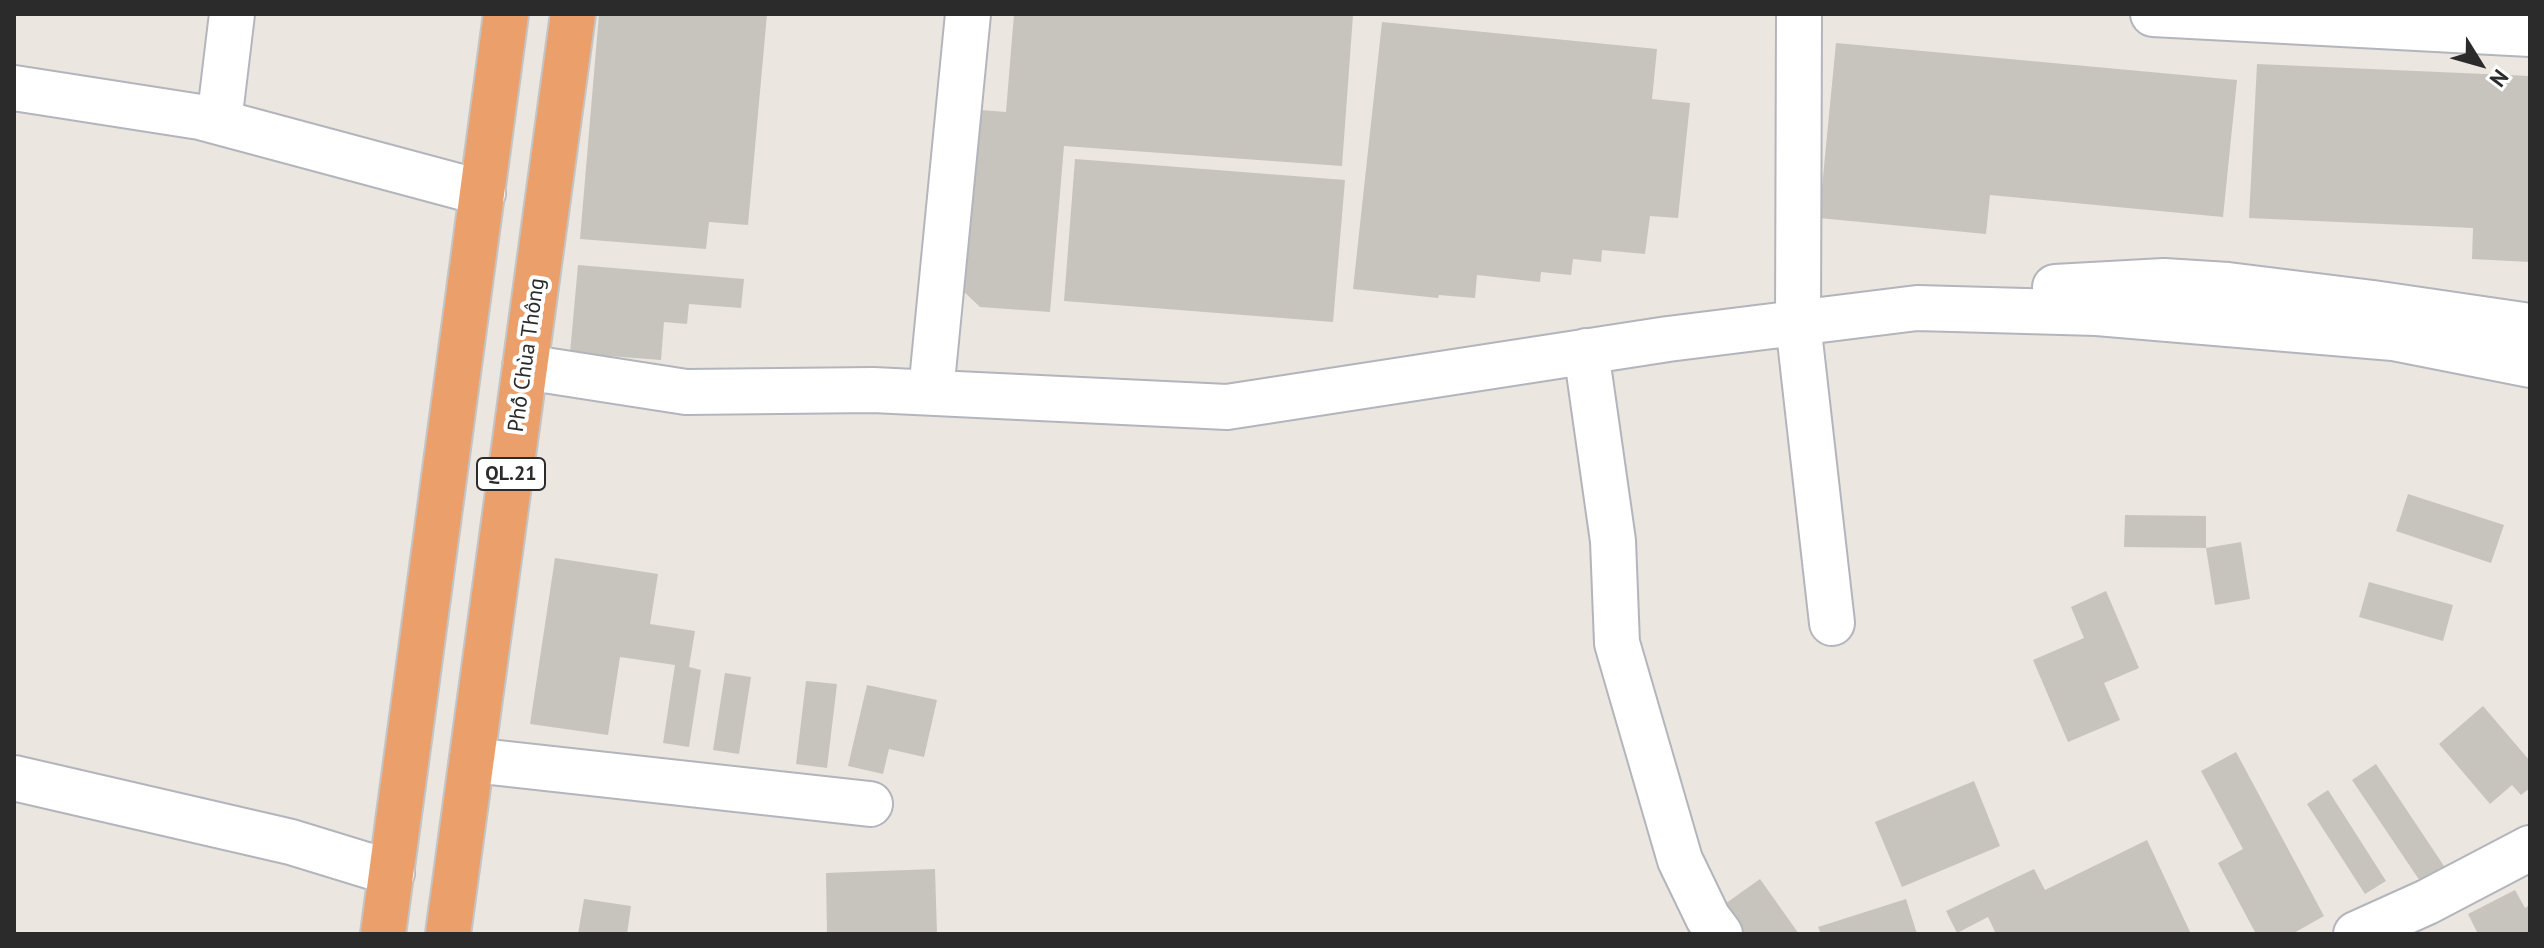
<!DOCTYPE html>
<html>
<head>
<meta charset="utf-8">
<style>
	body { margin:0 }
	#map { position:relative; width:2544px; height:948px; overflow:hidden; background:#ebe6df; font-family:"PT Sans",sans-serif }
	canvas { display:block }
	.frame { position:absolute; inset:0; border:16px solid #2b2b2b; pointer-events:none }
	.north { position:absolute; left:2440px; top:24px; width:80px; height:80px; -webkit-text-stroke:6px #fff; paint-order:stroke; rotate:127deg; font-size:22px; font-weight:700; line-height:32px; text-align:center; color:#2b2b2b }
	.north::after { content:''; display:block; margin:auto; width:28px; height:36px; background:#2b2b2b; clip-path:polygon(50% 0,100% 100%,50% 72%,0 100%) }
</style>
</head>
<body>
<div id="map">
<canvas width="2544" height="948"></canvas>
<div class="frame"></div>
<div class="north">N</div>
</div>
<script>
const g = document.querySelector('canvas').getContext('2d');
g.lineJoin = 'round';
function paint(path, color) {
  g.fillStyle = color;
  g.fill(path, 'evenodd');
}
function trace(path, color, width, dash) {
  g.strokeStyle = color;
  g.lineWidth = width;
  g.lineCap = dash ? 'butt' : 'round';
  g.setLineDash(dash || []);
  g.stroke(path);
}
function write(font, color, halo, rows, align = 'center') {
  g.font = font + ' "PT Sans",sans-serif';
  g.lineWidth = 8;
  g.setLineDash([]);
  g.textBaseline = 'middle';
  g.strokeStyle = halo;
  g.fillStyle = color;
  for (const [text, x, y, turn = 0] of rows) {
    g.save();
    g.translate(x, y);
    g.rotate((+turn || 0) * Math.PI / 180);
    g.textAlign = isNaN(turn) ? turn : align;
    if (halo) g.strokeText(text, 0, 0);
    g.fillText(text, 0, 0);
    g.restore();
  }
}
const building = new Path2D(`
	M599,14H767L748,225L709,222L706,249L580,239Z
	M1014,14L1353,15L1342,166L1064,146L1050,312L980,307L961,289L968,109L1006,112Z
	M1382,22L1657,49L1652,99L1690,103L1678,218L1650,216L1645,254L1602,250L1601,262L1573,259L1571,275L1541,272L1540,282L1477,275L1475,298L1439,295L1438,298L1353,289Z
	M1836,43L2237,80L2223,217L1990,195L1986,234L1819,218Z
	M2257,64L2530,76V262L2472,259L2473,228L2249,218Z
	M1075,159L1345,180L1333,322L1064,301Z
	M578,265L744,279L741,308L689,304L687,324L664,322L661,360L570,353Z
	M2408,494L2504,525L2491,563L2396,531Z
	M2125,515L2206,516V548L2124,547Z
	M2241,542L2250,599L2215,605L2206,548Z
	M555,558L658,574L650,624L695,631L689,667L701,670L689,747L663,743L675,665L620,657L608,735L530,724Z
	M2369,582L2453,605L2443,641L2359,617Z
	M2106,591L2139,668L2104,683L2120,720L2068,742L2033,660L2084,638L2071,607Z
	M725,673L751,677L739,754L713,750Z
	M806,681L837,684L827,768L796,764Z
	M867,685L937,700L924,757L889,749L883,774L848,766Z
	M2483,706L2530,761V788L2521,795L2512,785L2490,804L2439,744Z
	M2236,752L2324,916L2292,934H2256L2218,863L2243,849L2201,771Z
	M2376,764L2450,875L2426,890L2352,780Z
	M1974,781L2000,846L1902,887L1875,822Z
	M2328,790L2386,881L2365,894L2307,804Z
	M2147,840L2191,934H1996L1988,917L1957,933L1946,911L2034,869L2045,890Z
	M935,869L937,934H827L826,873Z
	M1760,879L1799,934H1731L1715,911Z
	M2515,890L2525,908L2530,905V934H2478L2468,914Z
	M584,899L631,906L627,934H578Z
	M1906,899L1917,934H1821L1818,927Z`);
const minor = new Path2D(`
	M1799,14L1798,323L1832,623
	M2153,14L2530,34
	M14,88L200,117L483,193
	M219,122L232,14
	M2055,287L2164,281L2228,285L2373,303L2530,326
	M1586,351L1613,541L1617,643L1680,860L1708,918L1720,934
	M525,367L686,392L873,390L1227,407L1668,339L1917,308L2097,313L2393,338L2530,365
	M931,392L968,14
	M472,760L870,804
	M14,778L291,842L392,873
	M2356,934L2427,902L2530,848`);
const highway = new Path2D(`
	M383,934L506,14
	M448,934L573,14`);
const shields = [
	[511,474,68]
];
const shieldNames = [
	["QL.21",511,474]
];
const streetNames = [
	["Phố Chùa Thông",527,355,-82]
];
paint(building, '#c7c4be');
trace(minor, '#b3b5bd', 48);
trace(highway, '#c4c4c4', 48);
trace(minor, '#fff', 44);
trace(highway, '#eba06b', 44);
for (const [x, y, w] of shields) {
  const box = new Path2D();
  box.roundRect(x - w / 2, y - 16, w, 32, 6);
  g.fillStyle = '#fff';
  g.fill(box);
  trace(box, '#2b2b2b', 2);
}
write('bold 20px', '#2b2b2b', null, shieldNames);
write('22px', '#2b2b2b', '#fff', streetNames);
</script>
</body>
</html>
